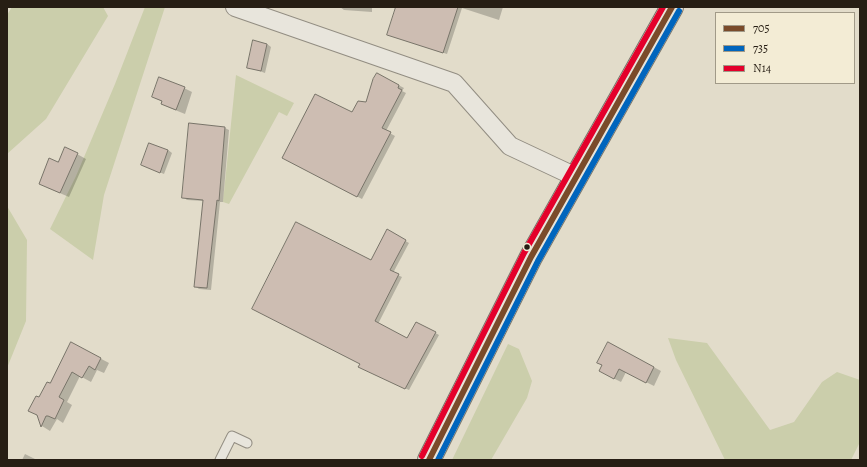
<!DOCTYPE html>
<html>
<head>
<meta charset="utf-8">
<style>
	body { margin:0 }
	#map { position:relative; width:867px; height:467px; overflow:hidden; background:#e2dcca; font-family:Alegreya,serif }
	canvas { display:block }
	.frame { position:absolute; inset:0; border:8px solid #271e14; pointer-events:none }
	.legend { position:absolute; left:715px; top:12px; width:140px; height:72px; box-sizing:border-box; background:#f3ecd5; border:1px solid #a19a88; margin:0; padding:5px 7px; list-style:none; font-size:12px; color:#271e14 }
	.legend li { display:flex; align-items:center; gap:8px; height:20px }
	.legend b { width:20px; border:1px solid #a19a88 }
</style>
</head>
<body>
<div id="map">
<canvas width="867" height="467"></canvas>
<div class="frame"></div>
<ul class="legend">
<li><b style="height:5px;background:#7a4b2a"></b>705</li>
<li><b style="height:5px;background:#0065bd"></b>735</li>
<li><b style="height:5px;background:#e4002b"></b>N14</li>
</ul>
</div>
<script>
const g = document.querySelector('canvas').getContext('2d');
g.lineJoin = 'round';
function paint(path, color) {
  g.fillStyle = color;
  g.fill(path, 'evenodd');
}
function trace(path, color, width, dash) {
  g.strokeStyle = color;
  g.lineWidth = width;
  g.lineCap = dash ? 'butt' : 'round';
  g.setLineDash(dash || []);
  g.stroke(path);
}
const green = new Path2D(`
	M12,7H103L108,16L46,119L7,154V15Z
	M145,7H165L104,195L93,260L50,229L76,176L115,84Z
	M236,75L294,103L287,116L279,112L229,204L223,202Z
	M7,206L27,240L26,321L7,368Z
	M668,338L707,343L770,430L794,422L822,382L837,372L860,380V442L851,460H725L676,360Z
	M508,344L519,349L532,381L527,398L491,460H452Z`);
const shadow = new Path2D(`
	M340,7H372V12L344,10Z
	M397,7H503L499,20L462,8L447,54L388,35Z
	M267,44L271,47L265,73L248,67Z
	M377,74L404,88L402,91L406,93L386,131L395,136L362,199L288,161L367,103Z
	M184,88L192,92L185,114L170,108L162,104L163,102L153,97Z
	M190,124L225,128L229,130L223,202H220L211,290L199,289L195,286L204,201L187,200L183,197Z
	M168,150L172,153L164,174L142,165Z
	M77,154L86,159L69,197L48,188L59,164Z
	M388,231L409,243L393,273L402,277L378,324L408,339L417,323L439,335L409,390L364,369L371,261Z
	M71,343L109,363L104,373L97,370L91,382L80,376L67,402L72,405L63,423L57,419L50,431L42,426L38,416L30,411L50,385Z
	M609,343L661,371L654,386L626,372L621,382L607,375L603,365Z
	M25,454L37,460H22Z`);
const building = new Path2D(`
	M396,7H458L443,53L387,35Z
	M253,40L267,44L261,71L247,68Z
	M377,73L399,85L398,88L402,90L382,128L391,132L357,197L282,158L315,94L352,112L358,101L366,102L373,79Z
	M159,77L185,87L176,110L161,104L162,101L152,97Z
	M189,123L225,127L219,201L217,200L207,288L194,287L203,200L182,198Z
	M149,143L168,150L160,173L141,165Z
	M65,147L78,153L60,193L39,184L49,158L58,162Z
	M296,222L371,260L387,229L406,240L390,270L399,274L375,321L407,338L416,322L436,332L405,389L358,367L360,364L252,309Z
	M71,342L101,358L95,370L89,366L82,378L72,372L59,397L64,400L55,419L48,416H46L41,427L37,415L28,411L36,396L39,397L47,382L50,383Z
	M608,342L654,367L646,383L619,369L614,379L599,371L602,365L597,363Z`);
const lane = new Path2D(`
	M220,460L232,436L247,443`);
const street = new Path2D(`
	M235,7L454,83L510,146L576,177`);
const secondary = new Path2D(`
	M429,460L531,257L672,7`);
const bus1 = new Path2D(`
	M429,460L531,257L672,7`);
const bus2 = new Path2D(`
	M438,460L538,261L679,11`);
const bus3 = new Path2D(`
	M422,456L524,253L663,7`);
const markers = [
	[527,247,3.5,"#271e14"]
];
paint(green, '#cbceab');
paint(shadow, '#0003');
paint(building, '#cdbdb2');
trace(building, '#787469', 1);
trace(lane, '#928d82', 11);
trace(street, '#928d82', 20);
trace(secondary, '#787469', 24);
trace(lane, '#e8e5dc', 9);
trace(street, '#e8e5dc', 18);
trace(secondary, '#e8e5dc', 22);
trace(bus1, '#7a4b2a', 6);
trace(bus2, '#0065bd', 6);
trace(bus3, '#e4002b', 6);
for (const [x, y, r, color] of markers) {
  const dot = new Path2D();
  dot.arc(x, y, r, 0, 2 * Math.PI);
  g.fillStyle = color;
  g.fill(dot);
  trace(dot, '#f3ecd5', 1.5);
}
</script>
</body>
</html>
